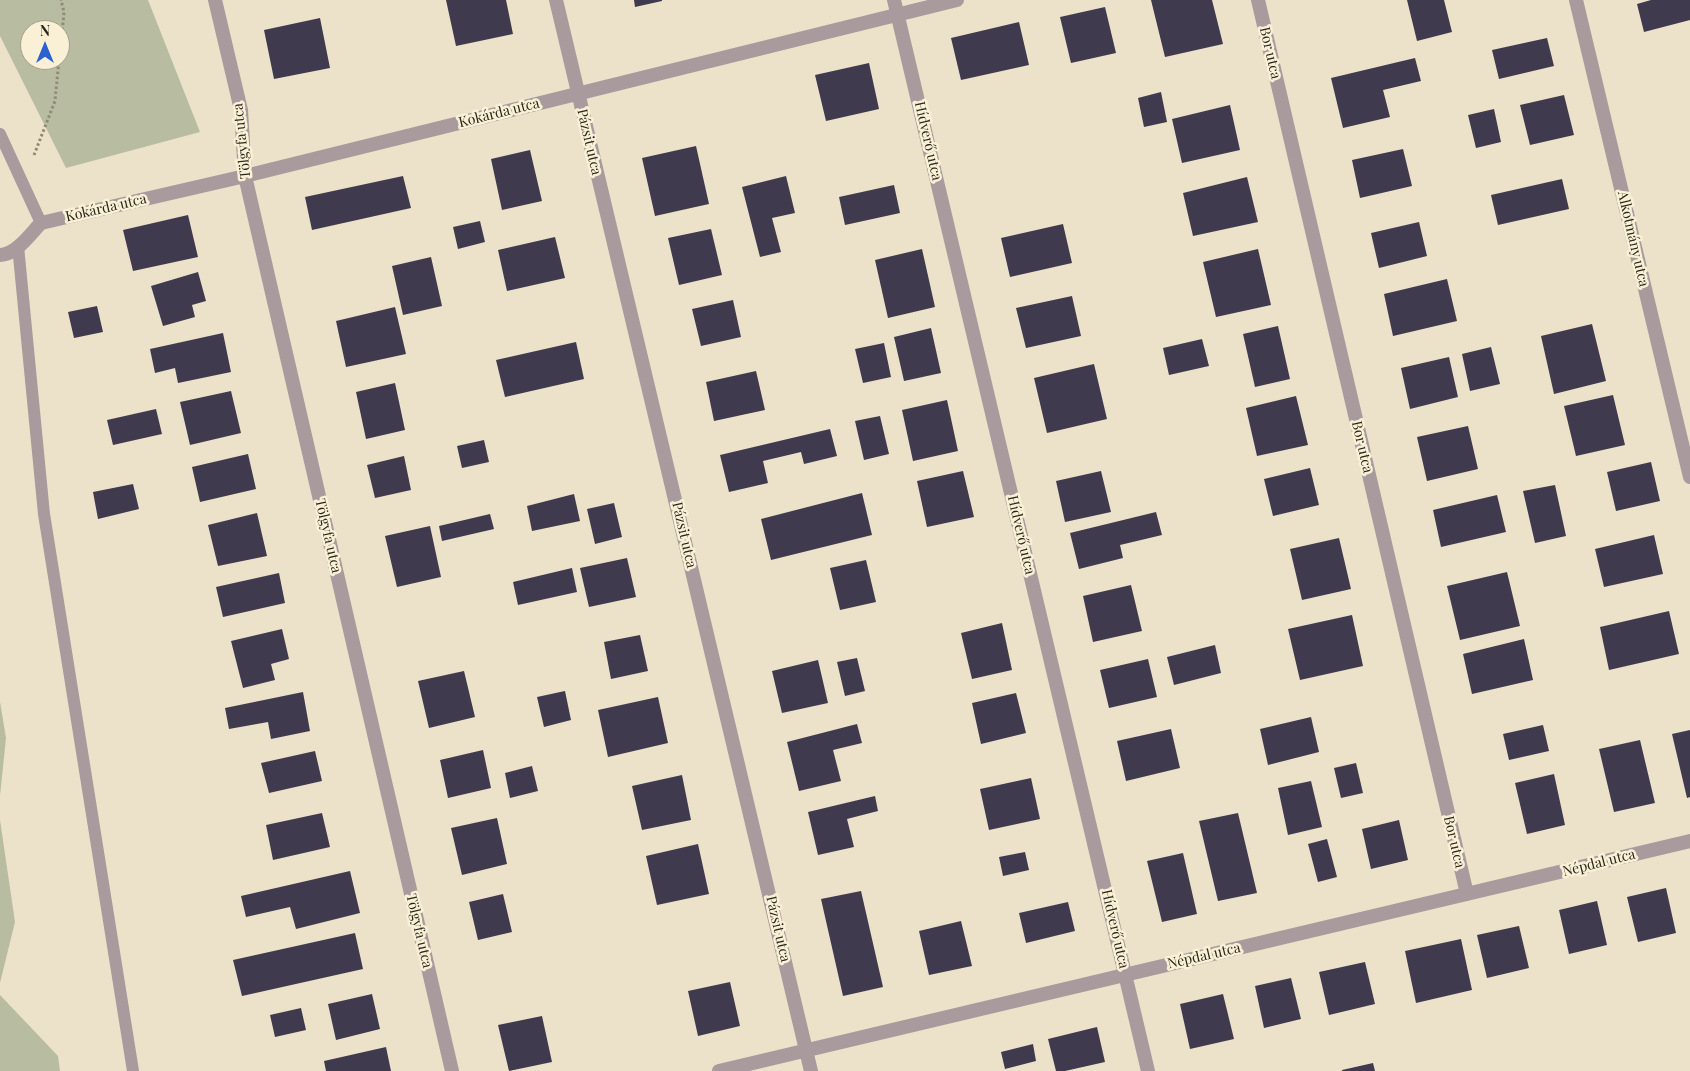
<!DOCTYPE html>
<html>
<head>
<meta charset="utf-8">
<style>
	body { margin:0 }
	#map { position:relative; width:1690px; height:1071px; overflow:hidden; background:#ece2c9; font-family:"Playfair Display",serif }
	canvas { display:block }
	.north { position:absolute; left:20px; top:20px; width:50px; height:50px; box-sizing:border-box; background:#f9f0d6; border:1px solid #a69f8c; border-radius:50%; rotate:0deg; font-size:14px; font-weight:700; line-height:20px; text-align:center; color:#29261c }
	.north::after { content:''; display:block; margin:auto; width:18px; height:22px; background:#2c62d0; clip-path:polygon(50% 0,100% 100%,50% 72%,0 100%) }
</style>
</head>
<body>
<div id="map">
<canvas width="1690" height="1071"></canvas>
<div class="north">N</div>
</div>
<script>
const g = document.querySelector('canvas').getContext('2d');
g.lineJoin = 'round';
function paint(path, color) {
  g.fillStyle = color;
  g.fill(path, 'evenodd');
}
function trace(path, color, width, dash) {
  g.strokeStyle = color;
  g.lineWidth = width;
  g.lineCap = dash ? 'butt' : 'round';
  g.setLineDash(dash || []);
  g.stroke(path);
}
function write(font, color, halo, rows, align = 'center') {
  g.font = font + ' "Playfair Display",serif';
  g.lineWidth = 5;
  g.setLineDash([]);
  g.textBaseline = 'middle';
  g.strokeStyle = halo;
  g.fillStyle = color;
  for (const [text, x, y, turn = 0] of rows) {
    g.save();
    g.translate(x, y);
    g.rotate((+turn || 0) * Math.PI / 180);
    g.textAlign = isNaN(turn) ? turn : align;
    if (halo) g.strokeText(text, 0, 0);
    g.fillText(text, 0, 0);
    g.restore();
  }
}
const green = new Path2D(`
	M0,0H148L200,132L66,168L0,36ZM30,30H60V60H30Z
	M0,702L6,738L0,796Z
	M0,820L15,922L0,983Z
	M0,995L58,1056L60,1071H0Z`);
const building = new Path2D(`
	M446,0H506L513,34L456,46Z
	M634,0H662V1L635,7Z
	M1151,0H1212L1223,44L1165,57Z
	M1407,0H1444L1452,32L1417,41Z
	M1651,0H1690V20L1644,32L1637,4Z
	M1105,7L1116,53L1071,63L1060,17Z
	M320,18L330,68L274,79L264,30Z
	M1019,22L1029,65L961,80L951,38Z
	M1547,38L1554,66L1499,79L1492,50Z
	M1415,58L1421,81L1383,90L1390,117L1343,128L1331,78Z
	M869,63L879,109L826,121L815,75Z
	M1161,92L1167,122L1144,127L1138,98Z
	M1564,95L1574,135L1530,145L1520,105Z
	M1230,105L1240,150L1182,163L1172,119Z
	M1494,109L1501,142L1476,148L1468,115Z
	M696,146L709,204L655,216L642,158Z
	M1403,149L1412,186L1360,198L1352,160Z
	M530,150L542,201L502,210L491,159Z
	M403,176L411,208L312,230L305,197Z
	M786,176L795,213L772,218L781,252L760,257L742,187Z
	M1247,177L1258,222L1193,236L1183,193Z
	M1562,179L1569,209L1498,225L1491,195Z
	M894,185L900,213L845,225L839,197Z
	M188,215L198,257L133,271L123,230Z
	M480,221L485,242L458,249L453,227Z
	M1419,222L1427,256L1379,268L1371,233Z
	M1063,224L1072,263L1010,277L1001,238Z
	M711,229L722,275L679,285L668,238Z
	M555,237L565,278L507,291L498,250Z
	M922,249L935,307L888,318L875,260Z
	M1258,249L1271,305L1216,317L1203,262Z
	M431,257L442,306L403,315L392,266Z
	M198,272L206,301L192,305L195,317L163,326L151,286Z
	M1447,279L1457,321L1393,336L1384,294Z
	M1072,296L1081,336L1026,348L1016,308Z
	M733,300L741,337L701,346L692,309Z
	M97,306L103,332L74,338L68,312Z
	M395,307L406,354L346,367L336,321Z
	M1592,324L1606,381L1554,394L1541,336Z
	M1278,326L1290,379L1255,387L1243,334Z
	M931,328L941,373L904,381L894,337Z
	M223,333L231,372L178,383L175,368L155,373L150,349Z
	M1202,339L1209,366L1169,375L1163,348Z
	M576,342L584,379L505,397L496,360Z
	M884,343L891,377L863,383L855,349Z
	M1491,347L1500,384L1470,391L1462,354Z
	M1449,357L1458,397L1410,409L1401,368Z
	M1094,364L1107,419L1047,433L1034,378Z
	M756,371L765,410L714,421L706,382Z
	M395,383L405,430L366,439L356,392Z
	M231,391L241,433L190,445L180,402Z
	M1613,395L1625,445L1576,456L1564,406Z
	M1296,396L1308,445L1257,456L1246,408Z
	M947,400L958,451L913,461L902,410Z
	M156,409L162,434L113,445L107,420Z
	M880,416L889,454L864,460L855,421Z
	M1468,426L1478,469L1427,481L1417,437Z
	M830,429L837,456L804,464L801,452L763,461L768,483L729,492L720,455Z
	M484,440L489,462L462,468L457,446Z
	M248,454L256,489L200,502L192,467Z
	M404,456L411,490L375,498L367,465Z
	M1651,462L1660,501L1616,511L1607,472Z
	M1310,468L1319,505L1273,516L1264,479Z
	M963,471L974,517L927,527L917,481Z
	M1101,471L1111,512L1065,522L1056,481Z
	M133,484L139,509L98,519L93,492Z
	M1555,485L1566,536L1535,543L1523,491Z
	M862,493L872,535L771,560L761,519Z
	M574,494L580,521L532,531L527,506Z
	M1497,495L1506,532L1441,547L1433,510Z
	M614,503L622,537L595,544L587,509Z
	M1156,512L1162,535L1120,545L1123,558L1079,569L1070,533Z
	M257,513L267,556L218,566L208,525Z
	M490,514L494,529L442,541L439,526Z
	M430,526L441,577L397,587L385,536Z
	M1654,535L1663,574L1604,587L1595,549Z
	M1339,538L1351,589L1302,600L1290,549Z
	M627,558L636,597L589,607L580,568Z
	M866,560L876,602L840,610L830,568Z
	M572,568L577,592L518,605L513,582Z
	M1507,572L1520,626L1460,640L1447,586Z
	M279,573L285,603L223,617L216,587Z
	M1131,585L1142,631L1093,642L1083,596Z
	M1669,611L1679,654L1609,670L1600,627Z
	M1352,615L1363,666L1300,680L1288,629Z
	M1002,623L1012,670L972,679L961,633Z
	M282,629L289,659L271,664L275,680L243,688L231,641Z
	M640,635L648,671L611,679L604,642Z
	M1524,639L1533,680L1472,694L1463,654Z
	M1215,645L1221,673L1174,685L1167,657Z
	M857,658L865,691L845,696L837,662Z
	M1148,659L1157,697L1109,708L1100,670Z
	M818,660L828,703L782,713L772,671Z
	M464,671L475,717L429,728L418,681Z
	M565,691L571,720L544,727L537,697Z
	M303,692L310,731L271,739L268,722L229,729L225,708Z
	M1016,693L1026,733L981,744L972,703Z
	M658,697L668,743L608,757L598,710Z
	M1311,717L1319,752L1268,765L1260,729Z
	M857,724L862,743L833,750L841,781L799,791L787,742Z
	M1543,725L1549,751L1509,760L1503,734Z
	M1171,729L1180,768L1126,781L1117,741Z
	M1690,730V797L1687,798L1672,734Z
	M1640,740L1655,803L1614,812L1599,749Z
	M483,750L491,788L448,798L440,760Z
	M315,751L322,781L269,793L261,763Z
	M1356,763L1363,793L1341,798L1334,768Z
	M532,766L538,791L510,798L505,773Z
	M1554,774L1565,825L1527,834L1515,783Z
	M682,775L691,820L642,830L632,786Z
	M1031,778L1040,819L989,830L980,789Z
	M1311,781L1322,827L1288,835L1278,788Z
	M875,796L878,811L847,819L854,847L818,855L808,812Z
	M322,813L330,847L273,860L266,825Z
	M1238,813L1257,893L1218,901L1199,821Z
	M497,818L507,864L462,875L451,828Z
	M1399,820L1408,860L1371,869L1362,829Z
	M1327,839L1337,877L1318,882L1308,844Z
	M698,844L709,894L657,905L646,856Z
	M1025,852L1029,870L1003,876L999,857Z
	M1183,853L1197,914L1162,922L1147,861Z
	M350,871L360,913L296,929L290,907L246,917L241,896Z
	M1666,888L1676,933L1638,942L1627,897Z
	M861,891L883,987L843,996L821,899Z
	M503,894L512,932L478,940L469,902Z
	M1597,901L1607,945L1569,954L1559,910Z
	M1068,902L1075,931L1026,943L1019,913Z
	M961,921L972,966L929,975L919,931Z
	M1519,926L1529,968L1487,978L1477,935Z
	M355,933L363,969L242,996L233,960Z
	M1461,939L1472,990L1416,1003L1405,951Z
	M1365,962L1375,1004L1329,1015L1319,972Z
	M1291,978L1301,1019L1264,1028L1255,986Z
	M730,982L740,1026L698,1036L688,991Z
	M372,994L380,1029L336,1040L328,1004Z
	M1223,994L1234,1039L1190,1049L1180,1004Z
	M301,1008L306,1030L275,1037L270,1015Z
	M542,1016L552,1062L509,1071L498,1025Z
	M1097,1027L1105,1062L1065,1071H1056L1048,1039Z
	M1033,1044L1036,1061L1005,1069L1001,1052Z
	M386,1047L391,1071H326L324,1061Z
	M1373,1063L1375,1071H1342V1070Z`);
const path = new Path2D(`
	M60,55L64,12L61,0
	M34,155L55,101L59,60`);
const service = new Path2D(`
	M0,134L41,223
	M18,246L44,514L133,1071`);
const minor = new Path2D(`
	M215,0L241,110L245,176L452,1071
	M556,0L811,1071
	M894,0L1148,1071
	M1258,0L1467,894
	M0,255C16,255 31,233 41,223L245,176L957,0
	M719,1071L1690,841`);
const tertiary = new Path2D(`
	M1576,0L1690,477`);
const streetNames = [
	["Bor utca",1270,53,77],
	["Kokárda utca",499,113,-14],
	["Tölgyfa utca",242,141,-96],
	["Hídverő utca",928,141,77],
	["Pázsit utca",589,142,77],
	["Kokárda utca",106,208,-13],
	["Alkotmány utca",1633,239,77],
	["Bor utca",1362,447,77],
	["Pázsit utca",684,535,77],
	["Hídverő utca",1021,535,77],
	["Tölgyfa utca",328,536,77],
	["Bor utca",1454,842,77],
	["Népdal utca",1599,863,-14],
	["Pázsit utca",778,929,77],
	["Hídverő utca",1115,929,77],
	["Tölgyfa utca",419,931,77],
	["Népdal utca",1204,956,-13]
];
paint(green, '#b8bca1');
paint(building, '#403a4e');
trace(path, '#908977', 3, [2.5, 2.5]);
trace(service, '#a89a9d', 12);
trace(minor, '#a89a9d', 14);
trace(tertiary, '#a89a9d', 14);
write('14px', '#29261c', '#f9f0d6', streetNames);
</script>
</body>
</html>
